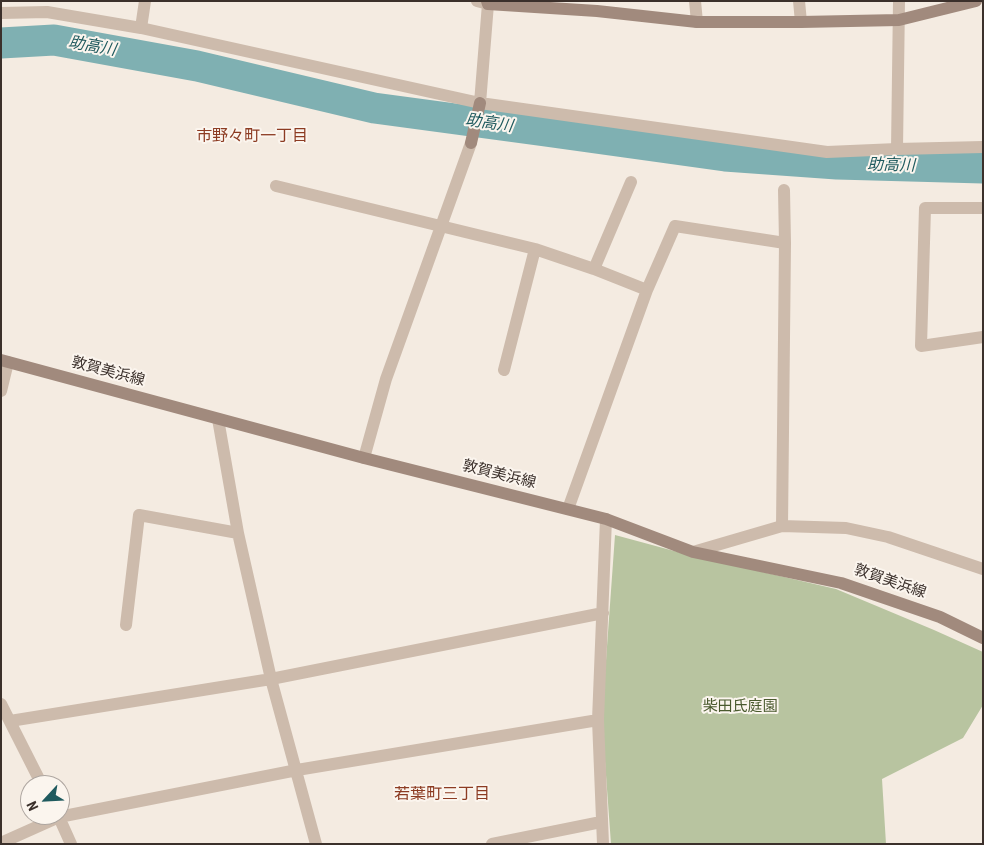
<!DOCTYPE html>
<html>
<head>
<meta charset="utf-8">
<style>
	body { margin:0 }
	#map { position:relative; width:984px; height:845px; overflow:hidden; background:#f4ebe1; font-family:"Roboto Condensed",sans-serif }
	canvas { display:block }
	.frame { position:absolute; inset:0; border:2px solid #3b302b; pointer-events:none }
	.north { position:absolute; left:20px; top:775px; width:50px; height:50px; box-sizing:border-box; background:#fbf5ee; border:1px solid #aea6a0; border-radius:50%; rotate:245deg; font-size:14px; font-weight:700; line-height:20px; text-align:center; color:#3b302b }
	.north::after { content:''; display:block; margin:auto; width:18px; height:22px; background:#1f5a5e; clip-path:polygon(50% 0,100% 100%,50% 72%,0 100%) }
</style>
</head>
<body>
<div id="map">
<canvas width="984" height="845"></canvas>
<div class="frame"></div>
<div class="north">N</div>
</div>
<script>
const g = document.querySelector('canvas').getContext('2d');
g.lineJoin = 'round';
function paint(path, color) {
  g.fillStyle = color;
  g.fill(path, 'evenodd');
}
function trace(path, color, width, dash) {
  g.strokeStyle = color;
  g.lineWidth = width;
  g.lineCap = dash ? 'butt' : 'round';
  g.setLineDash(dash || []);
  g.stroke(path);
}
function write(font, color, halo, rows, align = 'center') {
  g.font = font + ' "Roboto Condensed","Noto Sans JP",sans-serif';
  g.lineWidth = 4;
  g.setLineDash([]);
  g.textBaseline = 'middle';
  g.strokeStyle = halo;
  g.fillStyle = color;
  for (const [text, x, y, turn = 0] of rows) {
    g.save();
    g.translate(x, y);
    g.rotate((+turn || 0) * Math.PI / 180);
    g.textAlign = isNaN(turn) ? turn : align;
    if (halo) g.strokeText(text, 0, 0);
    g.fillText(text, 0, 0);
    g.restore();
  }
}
const green = new Path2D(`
	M615,535L689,555L836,589L934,630L983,652V705L963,738L882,779L886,844H611L603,734V702Z`);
const river = new Path2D(`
	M1,43L54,40L197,66L374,108L545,131L725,156L837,164L983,168`);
const street = new Path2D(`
	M477,1L488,4L480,103
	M695,1L697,22
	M799,1L801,22
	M899,1L897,149L983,147
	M1,13L47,12L141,28L480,103L827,152L897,149
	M141,28L145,1
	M276,186L535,249L594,269L647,290
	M983,208H925L921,346L983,337
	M594,269L631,182
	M504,370L535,249
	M1,391L8,362
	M218,419L238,533L271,679L316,844
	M364,458L386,379L471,143
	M568,509L647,290L675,226L785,243
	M782,526L785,243L784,190
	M693,552L782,526L846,528L888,537L983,569
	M126,625L139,515L238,533
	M1,704L42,785
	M10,721L271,679L603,613
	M58,815L71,844
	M1,843L59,817L297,770L598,720
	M492,844L601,822
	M603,844L598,720L606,519`);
const secondary = new Path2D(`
	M487,1L488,4L597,11L697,22H801L899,20L976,1
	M471,143L480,103
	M1,360L364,458L606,519L693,552L841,583L940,617L983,638`);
const streetNames = [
	["敦賀美浜線",108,372,15],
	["敦賀美浜線",499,475,14],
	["敦賀美浜線",890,582,19]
];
const parkNames = [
	["柴田氏庭園",740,707]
];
const waterNames = [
	["助高川",92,47,10],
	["助高川",489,124,8],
	["助高川",891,166,1]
];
const neighbourhoodNames = [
	["市野々町一丁目",252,137],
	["若葉町三丁目",442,795]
];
paint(green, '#b8c4a0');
trace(river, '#7fb0b2', 31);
trace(street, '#cdbbac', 12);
trace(secondary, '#a18a7d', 12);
write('15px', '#3b302b', '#fbf5ee', streetNames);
write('15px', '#4a5a2e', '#fbf5ee', parkNames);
write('italic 16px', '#1f5a5e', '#fbf5ee', waterNames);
write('16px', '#8c3b22', '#fbf5ee', neighbourhoodNames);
</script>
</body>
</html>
